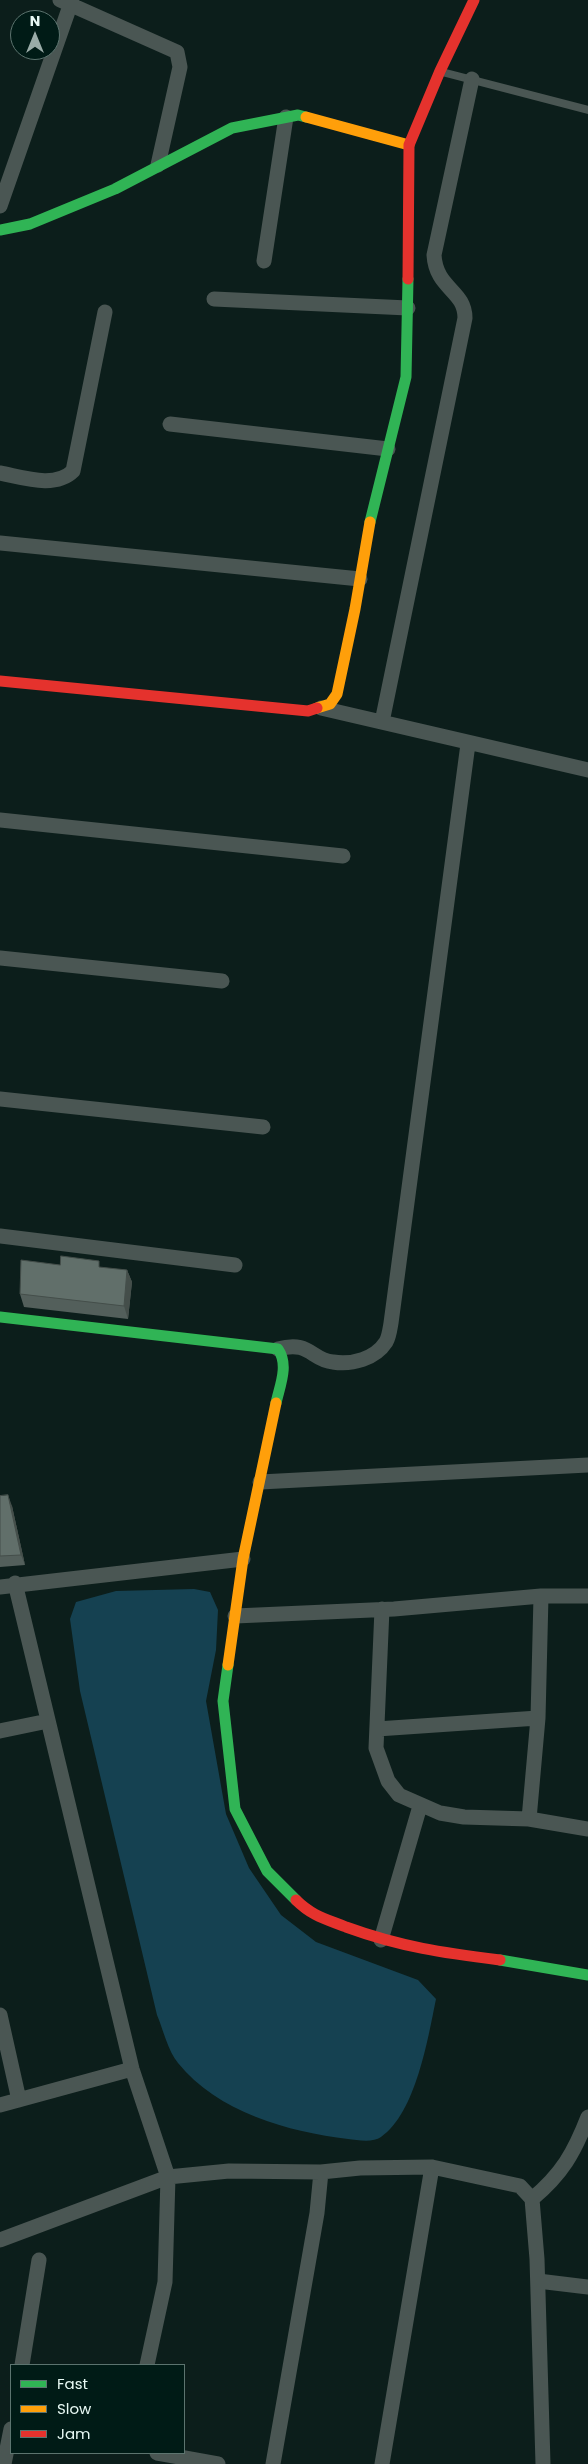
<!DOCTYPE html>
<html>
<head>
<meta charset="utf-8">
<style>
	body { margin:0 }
	#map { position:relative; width:588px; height:2464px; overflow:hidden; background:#0c1e1b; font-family:Poppins,sans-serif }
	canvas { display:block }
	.legend { position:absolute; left:10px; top:2364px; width:175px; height:90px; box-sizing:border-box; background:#001b16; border:1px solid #5c746f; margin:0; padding:6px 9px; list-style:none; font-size:15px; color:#e7f9f4 }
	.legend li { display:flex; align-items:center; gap:10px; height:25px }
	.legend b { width:25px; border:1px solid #5c746f }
	.north { position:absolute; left:10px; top:10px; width:50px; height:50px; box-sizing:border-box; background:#001b16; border:1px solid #5c746f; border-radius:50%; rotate:0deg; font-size:14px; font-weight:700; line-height:20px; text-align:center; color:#e7f9f4 }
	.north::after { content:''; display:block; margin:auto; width:18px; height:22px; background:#9aaca8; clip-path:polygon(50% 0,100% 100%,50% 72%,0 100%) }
</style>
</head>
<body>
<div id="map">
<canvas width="588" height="2464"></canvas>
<ul class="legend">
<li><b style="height:6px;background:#30b455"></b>Fast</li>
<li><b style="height:6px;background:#ff9f0a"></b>Slow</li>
<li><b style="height:6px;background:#e5322d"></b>Jam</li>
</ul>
<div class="north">N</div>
</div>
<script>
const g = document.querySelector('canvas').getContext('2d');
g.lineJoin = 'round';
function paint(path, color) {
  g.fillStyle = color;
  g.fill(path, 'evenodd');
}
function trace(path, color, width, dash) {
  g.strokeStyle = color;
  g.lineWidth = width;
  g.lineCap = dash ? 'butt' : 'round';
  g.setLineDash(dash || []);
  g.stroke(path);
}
const water = new Path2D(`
	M194,1589L210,1592L218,1610L216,1650L206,1701L226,1814L249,1868L281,1915L316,1942L418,1980L436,1999C428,2038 416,2113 381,2137C373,2143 357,2140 348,2139C289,2132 217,2112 178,2063C168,2051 163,2029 157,2015L80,1691L70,1619L76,1602L116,1591Z`);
const lane = new Path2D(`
	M442,72L588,110`);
const street = new Path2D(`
	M60,0L177,52L180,67L158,165
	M0,206L72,0
	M264,261L286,117
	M214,299L408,308
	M170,424L388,449
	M0,473C22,477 55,489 73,471L105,312
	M0,543L360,579
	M321,708L588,770
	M382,722L465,318C465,290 436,289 434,255L472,79
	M0,820L343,856
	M0,958L222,981
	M0,1099L263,1127
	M0,1236L235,1265
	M278,1349C310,1340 311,1360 333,1362C352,1365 375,1359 386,1342C389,1337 390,1329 391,1323L468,744
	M260,1482L588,1465
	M15,1583L132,2069L168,2177L165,2282L147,2365
	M0,1587L243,1559
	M382,1609L376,1748L388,1781L399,1795L440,1813L464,1817L529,1819L588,1829
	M235,1616L394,1609L541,1596H588
	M377,1729L538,1718
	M0,1731L48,1721
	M529,1819L538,1718L541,1596
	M381,1940L420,1806
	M0,2015L19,2100
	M0,2105L132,2069
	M532,2199C562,2174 574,2153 588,2117
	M0,2240L168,2177L229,2171L321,2172L360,2168L432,2167L520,2186L532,2199L537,2259L543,2464
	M538,2281L588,2287
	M22,2365L39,2260
	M157,2453L218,2464
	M4,2464L11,2429
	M273,2464L317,2213L321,2172
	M382,2464L432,2167`);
const fast = new Path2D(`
	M0,230L30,224L115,189L232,128L298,115L306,117
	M370,522L406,377L408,279
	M0,1317L278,1349C289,1365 280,1385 276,1403
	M228,1665L223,1701L235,1809L267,1871L296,1900
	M500,1960L588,1975`);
const slow = new Path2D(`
	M306,117L409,145
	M317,708L330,704L337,694L355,609L370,522
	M228,1665L243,1559L276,1403`);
const jam = new Path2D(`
	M408,279L409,145L440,71L474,0
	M0,681L308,711L317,708
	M296,1900C312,1916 326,1919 346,1927C401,1947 444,1953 500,1960`);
const wall = new Path2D(`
	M60,1265L127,1270L132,1282L128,1319L24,1307L20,1294Z
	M0,1496L12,1506L25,1565L0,1567Z`);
const shadedWall = new Path2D(`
	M127,1270L132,1282L128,1319L124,1306Z
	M8,1495L12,1506L25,1565L21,1555Z`);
const building = new Path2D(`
	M61,1256L99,1261V1267L127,1270L124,1306L20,1294L21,1260L60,1265Z
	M8,1495L21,1555L0,1556V1496Z`);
paint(water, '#154151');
trace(lane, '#4a5653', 8);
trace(street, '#4a5653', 15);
trace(fast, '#30b455', 11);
trace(slow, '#ff9f0a', 11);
trace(jam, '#e5322d', 11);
paint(wall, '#535f5b');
paint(shadedWall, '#444e4a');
paint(building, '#616f6a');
trace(building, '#444e4a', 1);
</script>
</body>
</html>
